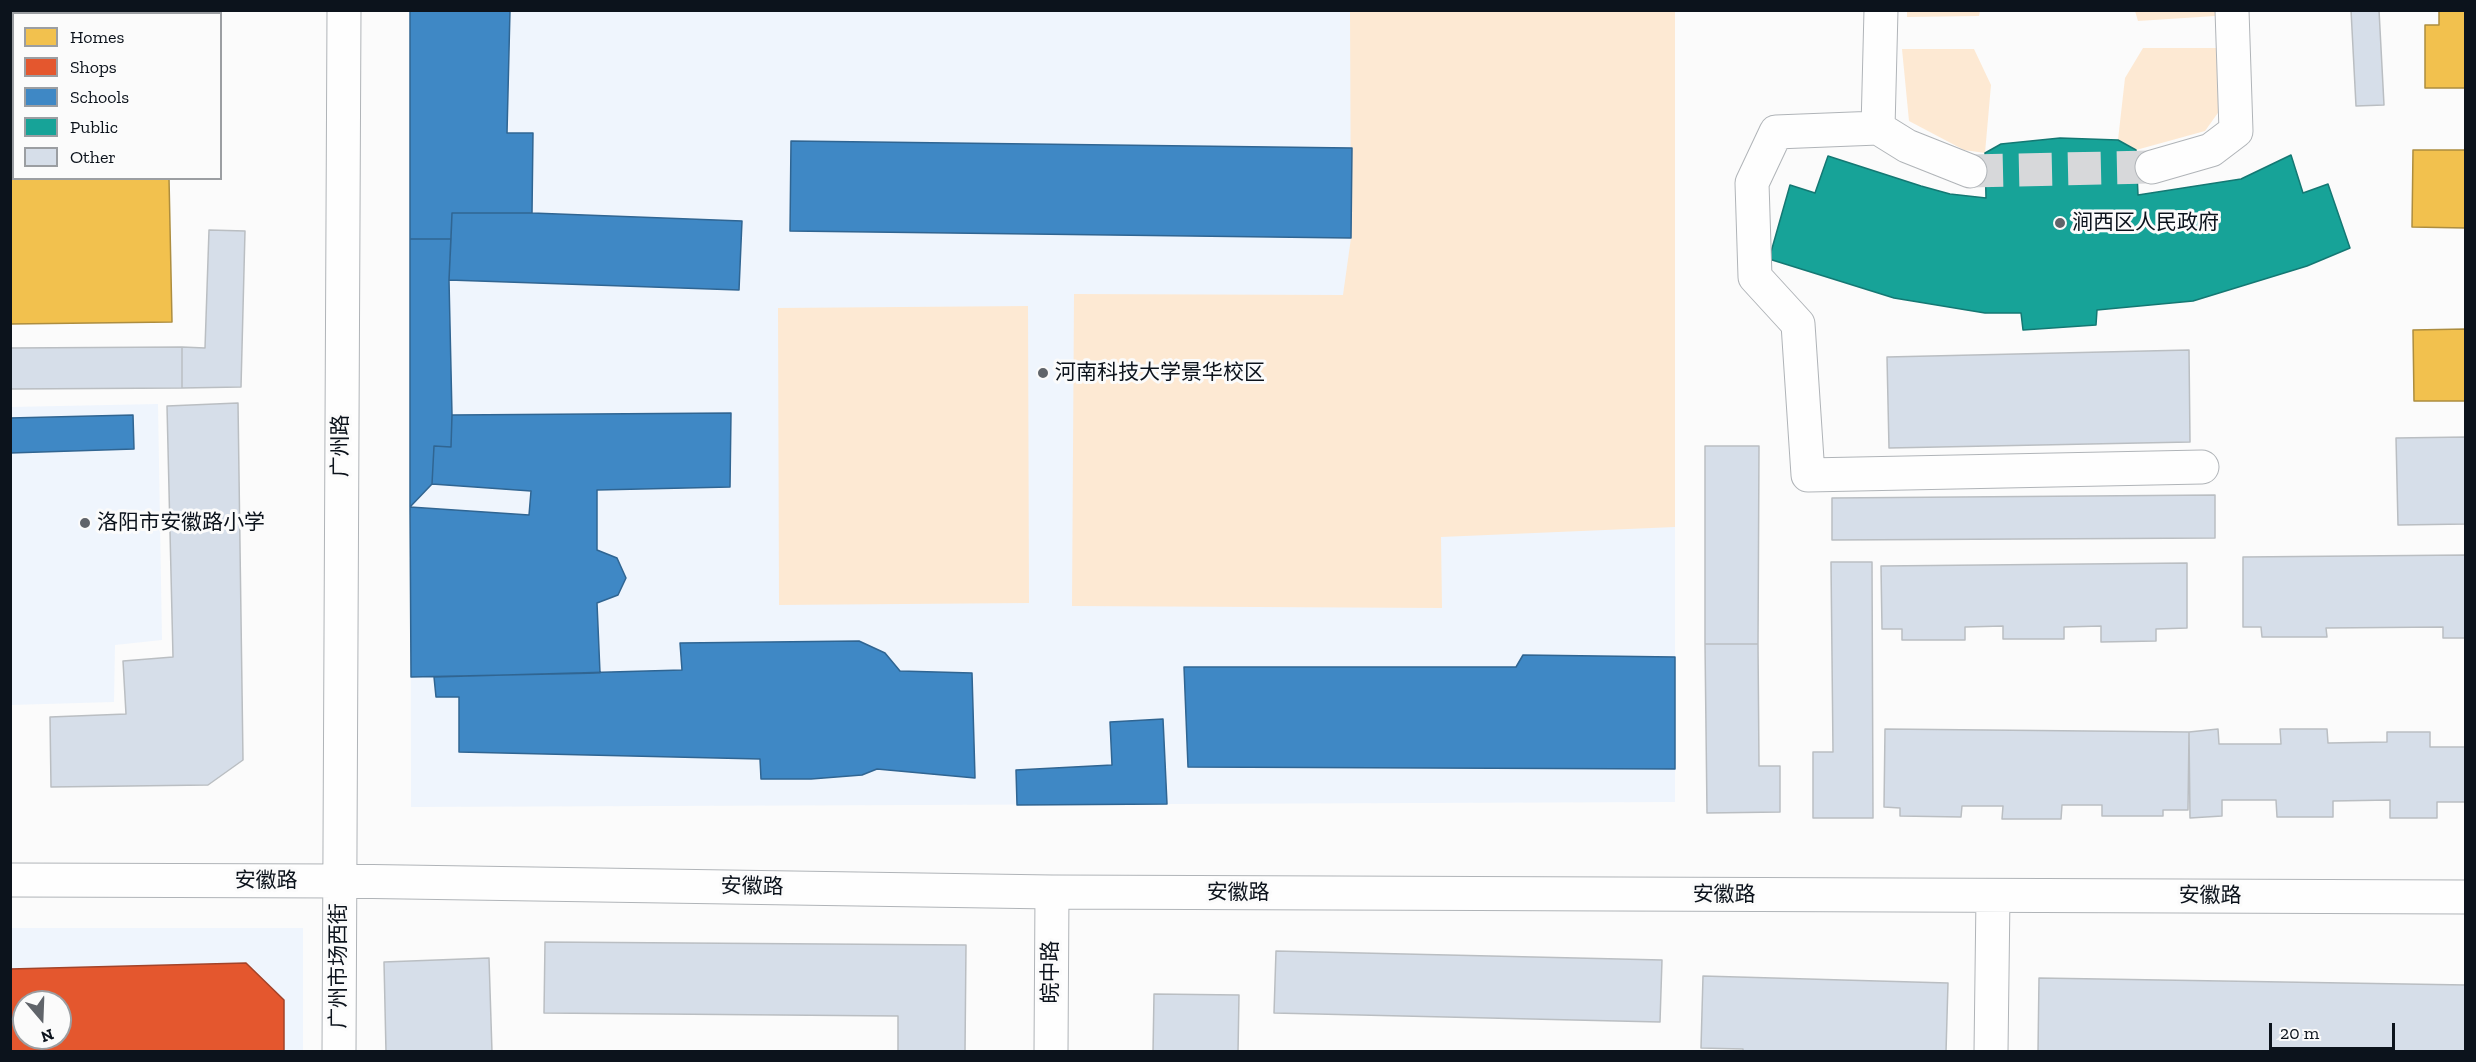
<!DOCTYPE html>
<html>
<head>
<meta charset="utf-8">
<style>
	body { margin:0 }
	#map { position:relative; width:2476px; height:1062px; overflow:hidden; background:#fbfbfb; font-family:"Zilla Slab",serif }
	canvas { display:block }
	.frame { position:absolute; inset:0; border:12px solid #0c131c; pointer-events:none }
	.legend { position:absolute; left:12px; top:12px; width:210px; height:168px; box-sizing:border-box; background:#fbfbfb; border:2px solid #9b9ea2; margin:0; padding:8px 10px; list-style:none; font-size:18px; color:#0c131c }
	.legend li { display:flex; align-items:center; gap:12px; height:30px }
	.legend b { width:30px; border:2px solid #9b9ea2 }
	.north { position:absolute; left:12px; top:990px; width:60px; height:60px; box-sizing:border-box; background:#fbfbfb; border:2px solid #9b9ea2; border-radius:50%; rotate:161deg; font-size:16px; font-weight:700; line-height:24px; text-align:center; color:#0c131c }
	.north::after { content:''; display:block; margin:auto; width:21px; height:27px; background:#60646a; clip-path:polygon(50% 0,100% 100%,50% 72%,0 100%) }
	.scale { position:absolute; left:2269px; top:1023px; width:126px; height:27px; box-sizing:border-box; border:3px solid #0c131c; border-top:0; padding-left:8px; font-size:18px; line-height:21px; white-space:nowrap; color:#0c131c; -webkit-text-stroke:4px #fbfbfb; paint-order:stroke }
</style>
</head>
<body>
<div id="map">
<canvas width="2476" height="1062"></canvas>
<div class="frame"></div>
<ul class="legend">
<li><b style="height:16px;background:#f2c14e"></b>Homes</li>
<li><b style="height:16px;background:#e4572e"></b>Shops</li>
<li><b style="height:16px;background:#3f88c5"></b>Schools</li>
<li><b style="height:16px;background:#17a398"></b>Public</li>
<li><b style="height:16px;background:#d6dee9"></b>Other</li>
</ul>
<div class="north">N</div>
<div class="scale">20 m</div>
</div>
<script>
const g = document.querySelector('canvas').getContext('2d');
g.lineJoin = 'round';
function paint(path, color) {
  g.fillStyle = color;
  g.fill(path, 'evenodd');
}
function trace(path, color, width, dash) {
  g.strokeStyle = color;
  g.lineWidth = width;
  g.lineCap = dash ? 'butt' : 'round';
  g.setLineDash(dash || []);
  g.stroke(path);
}
function write(font, color, halo, rows, align = 'center') {
  g.font = font + ' "Zilla Slab","Noto Sans SC",serif';
  g.lineWidth = 6;
  g.setLineDash([]);
  g.textBaseline = 'middle';
  g.strokeStyle = halo;
  g.fillStyle = color;
  for (const [text, x, y, turn = 0] of rows) {
    g.save();
    g.translate(x, y);
    g.rotate((+turn || 0) * Math.PI / 180);
    g.textAlign = isNaN(turn) ? turn : align;
    if (halo) g.strokeText(text, 0, 0);
    g.fillText(text, 0, 0);
    g.restore();
  }
}
const built = new Path2D(`
	M410,11H1675V802L411,807Z
	M158,404L162,640L115,645L114,702L11,705L10,407Z
	M11,928H303V1051L11,1052ZM24,1002H60V1038H24Z`);
const green = new Path2D(`
	M1350,11H1675V527L1441,537L1442,608L1072,606L1074,294L1343,295L1351,238Z
	M1907,11V10L1980,11L1979,16L1907,17Z
	M2135,11H2215V16L2138,21Z
	M2143,48H2217L2220,110L2205,131L2136,150L2118,140L2125,78Z
	M1902,49H1974L1991,85L1985,153L1964,150L1909,121Z
	M1028,306L1029,603L779,605L778,308Z`);
const homes = new Path2D(`
	M10,10H165V14H14V178H169L172,322L10,324Z
	M2439,10H2466V88H2425V25H2439Z
	M2413,150H2466V228L2412,227Z
	M2466,329V401H2414L2413,330Z`);
const shops = new Path2D(`
	M246,963L284,1000V1052H10V969ZM24,1002H60V1038H24Z`);
const schools = new Path2D(`
	M410,10H510L507,133H533L532,213H452L451,239H410Z
	M791,141L1352,148L1351,238L790,231Z
	M452,213H532L742,221L739,290L449,280Z
	M410,239H451L449,280L452,415L451,447L434,446L432,484L410,507Z
	M731,413L730,487L597,490V550L617,558L626,578L618,595L597,603L600,673L411,677L410,507L529,515L531,491L432,484L434,446L451,447L452,415Z
	M133,415L134,449L10,453V418Z
	M859,641L885,653L900,671L972,673L975,778L877,769L862,775L811,779H761L760,759L459,752V697H436L434,677L682,670L680,643Z
	M1523,655L1675,657V769L1188,767L1184,667H1516Z
	M1163,719L1167,804L1017,805L1016,770L1112,765L1110,722Z`);
const public = new Path2D(`
	M2060,138L2118,140L2136,150L2138,195L2241,179L2291,155L2303,193L2328,184L2350,248L2307,266L2193,301L2097,310L2096,325L2023,330L2021,313H1985L1894,298L1769,259L1790,185L1815,193L1828,156L1921,186L1950,194L1986,198L1985,153L2001,144Z`);
const building = new Path2D(`
	M2351,10H2379L2384,105L2356,106Z
	M209,230L245,231L241,387L182,388V347L205,348Z
	M182,347V388L10,389V348Z
	M2189,350L2190,442L1889,448L1887,357Z
	M238,403L243,760L208,785L51,787L50,717L126,714L123,661L173,657L167,406Z
	M2466,437V524L2398,525L2396,438Z
	M1705,446H1759L1758,644H1705Z
	M2215,495V538L1832,540V498Z
	M2466,555V638H2443V627L2326,628L2327,637H2262L2261,627H2243V557Z
	M1831,562H1872L1873,818H1813V752H1833Z
	M2187,563V628L2156,629V641L2101,642V626L2064,627V639H2003V626L1965,627V640H1902V629H1882L1881,566Z
	M1705,644H1758L1759,766H1780V812L1707,813Z
	M1885,729L2189,732L2188,810H2163V816H2102V805H2062L2061,819H2002L2003,806H1962L1961,817L1900,816V808L1884,807Z
	M2218,729L2219,744H2281L2280,729H2327L2328,743L2387,742V732H2430V747H2466V802H2437V818H2390V800L2333,801V817H2277L2276,800H2222V816L2190,818L2189,732Z
	M545,942L966,945L965,1052H898V1016L544,1013Z
	M1276,951L1662,960L1660,1022L1274,1013Z
	M489,958L492,1052H386L384,962Z
	M1703,976L1948,983L1946,1052H1743V1049L1701,1048Z
	M2039,978L2466,985V1052H2038Z
	M1154,994L1239,995L1238,1052H1153Z`);
const minorTunnel = new Path2D(`
	M1970,171L2152,167`);
const minor = new Path2D(`
	M1881,10L1878,128L1907,146L1970,171
	M1878,128L1776,132L1752,183L1755,277L1798,324L1808,475L2202,467
	M2152,167L2211,150L2236,131L2232,10
	M10,880L340,881L1052,892L2466,897
	M339,1052L344,10
	M1051,1052L1052,892
	M1991,1052L1993,896`);
const markers = [
	[2060,223,6,"#60646a"],
	[1043,373,6,"#60646a"],
	[85,523,6,"#60646a"]
];
const poiNames = [
	["涧西区人民政府",2072,223],
	["河南科技大学景华校区",1055,373],
	["洛阳市安徽路小学",97,523]
];
const streetNames = [
	["广州路",341,446,-90],
	["安徽路",266,881],
	["安徽路",752,887,1],
	["安徽路",1238,893],
	["安徽路",1724,895],
	["安徽路",2210,896],
	["广州市场西街",339,966,-90],
	["皖中路",1051,972,-90]
];
paint(built, '#eff5fd');
paint(green, '#fde9d3');
paint(homes, '#f2c14e');
trace(homes, '#ad8d3f', 1.5);
paint(shops, '#e4572e');
trace(shops, '#a34329', 1.5);
paint(schools, '#3f88c5');
trace(schools, '#306592', 1.5);
paint(public, '#17a398');
trace(public, '#147873', 1.5);
paint(building, '#d6dee9');
trace(building, '#babec2', 1.5);
trace(minorTunnel, '#d7d8da', 33, [33, 16]);
trace(minor, '#b0b4b8', 35);
trace(minor, '#fefefe', 33);
for (const [x, y, r, color] of markers) {
  const dot = new Path2D();
  dot.arc(x, y, r, 0, 2 * Math.PI);
  g.fillStyle = color;
  g.fill(dot);
  trace(dot, '#fbfbfb', 2);
}
write('21px', '#0c131c', '#fbfbfb', poiNames, 'left');
write('21px', '#0c131c', '#fbfbfb', streetNames);
</script>
</body>
</html>
